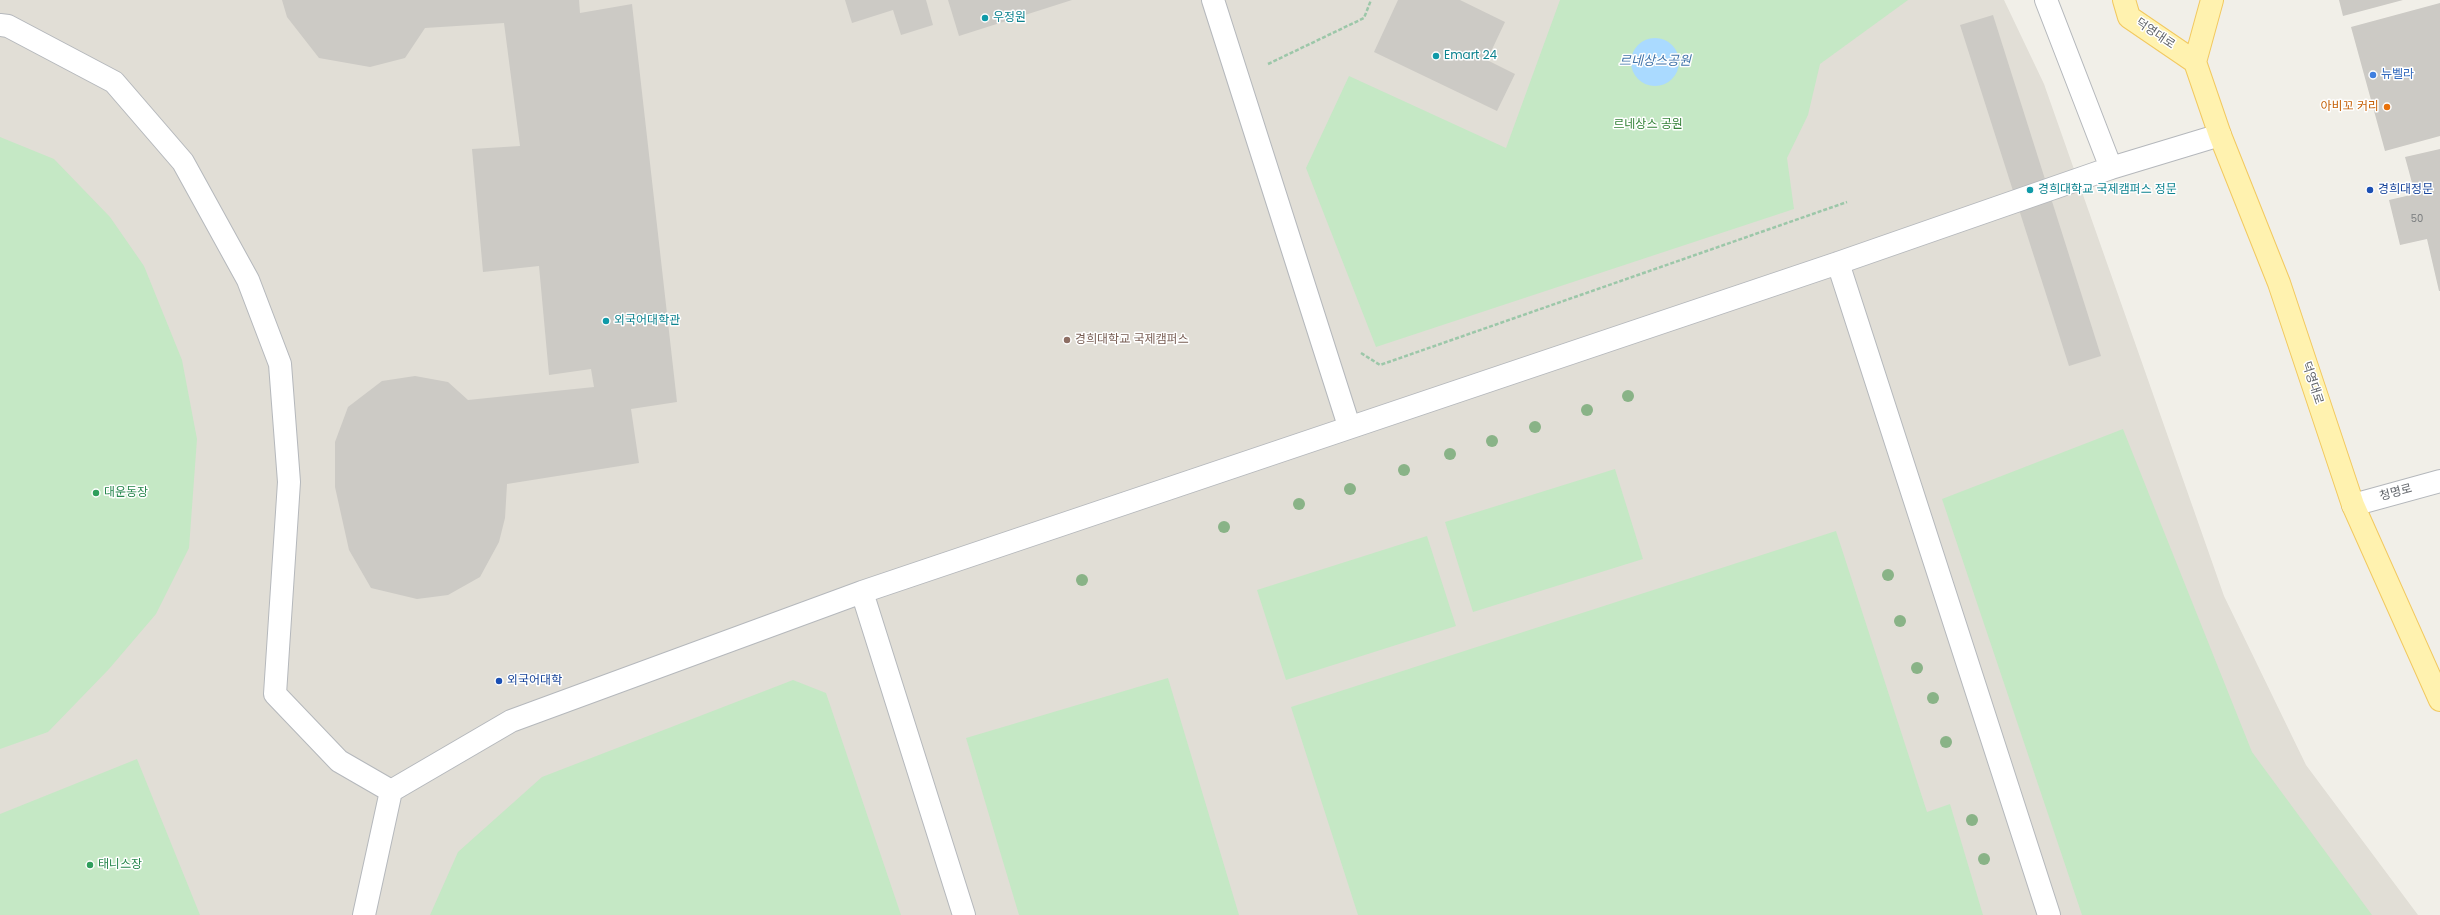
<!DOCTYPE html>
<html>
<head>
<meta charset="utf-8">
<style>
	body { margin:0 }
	canvas { display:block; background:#f1efe8 }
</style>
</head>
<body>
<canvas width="2440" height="915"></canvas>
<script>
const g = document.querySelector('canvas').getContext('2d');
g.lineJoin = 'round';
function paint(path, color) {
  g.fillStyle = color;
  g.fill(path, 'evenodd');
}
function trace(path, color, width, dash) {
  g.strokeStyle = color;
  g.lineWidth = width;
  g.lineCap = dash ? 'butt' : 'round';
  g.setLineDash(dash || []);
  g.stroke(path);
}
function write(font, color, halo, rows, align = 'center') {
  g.font = font + ' Poppins,"Noto Sans KR",sans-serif';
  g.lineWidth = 3;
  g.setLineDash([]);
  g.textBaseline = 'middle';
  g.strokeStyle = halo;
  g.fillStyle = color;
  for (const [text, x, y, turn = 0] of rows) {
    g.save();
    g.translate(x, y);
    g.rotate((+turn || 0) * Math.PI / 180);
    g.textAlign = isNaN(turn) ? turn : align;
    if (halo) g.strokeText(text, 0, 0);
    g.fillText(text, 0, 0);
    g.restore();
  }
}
const education = new Path2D(`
	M0,0H2004L2044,84L2224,596L2306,765L2418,915H0Z`);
const green = new Path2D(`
	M1560,0H1908L1820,64L1808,115L1787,158L1794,209L1376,347L1306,168L1349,76L1506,148Z
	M0,137L54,159L110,217L144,266L182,360L197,439L189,548L156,614L109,669L48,732L0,749Z
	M2123,429L2252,752L2372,915H2082L1942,499Z
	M1615,469L1643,559L1473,612L1445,522Z
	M1836,531L1927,812L1950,804L1983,915H1358L1291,707Z
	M1427,536L1456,626L1286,680L1257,590Z
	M1168,678L1239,915H1019L966,738Z
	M793,680L826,693L901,915H430L458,852L542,777Z
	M137,759L200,915H0V814Z`);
const water = new Path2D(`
	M1631 62a24 24 0 1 1 48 0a24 24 0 1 1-48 0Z`);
const building = new Path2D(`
	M282,0H579L580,13L632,4L677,402L631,409L639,463L507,484L505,518L499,542L480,577L448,595L417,599L371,588L349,550L335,487V442L348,407L382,381L415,376L448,382L468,400L594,387L591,369L549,375L539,266L483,272L472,149L520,146L504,23L425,28L405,58L370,67L319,58L287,17Z
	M845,0H926L933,25L901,35L893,10L852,23Z
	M948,0H1072L959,36Z
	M1398,0H1460L1505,22L1487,60L1515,74L1497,111L1374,52Z
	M2339,0H2403L2343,16Z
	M2440,3V136L2385,151L2351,27Z
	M1993,15L2101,356L2069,366L1960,25Z
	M2440,149V291H2439L2427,239L2400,245L2389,200L2415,194L2405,157Z`);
const path = new Path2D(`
	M1268,64L1364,18L1371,0
	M1361,353L1380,365L1847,202`);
const minor = new Path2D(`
	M1213,0L1349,426
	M2046,0L2111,168
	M0,25L8,26L114,82L183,162L248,280L280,364L289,482L275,694L339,761L391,791
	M1838,263L2049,915
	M2353,505L2440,481
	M862,592L964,915
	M364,915L391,791L511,721L862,592L1838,263L2111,168L2220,135`);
const major = new Path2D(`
	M2124,0L2129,17L2195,62
	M2212,0L2195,62L2220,135L2279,283L2353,505L2440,700`);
const trees = [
	[1628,396],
	[1587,410],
	[1535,427],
	[1492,441],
	[1450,454],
	[1404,470],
	[1350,489],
	[1299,504],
	[1224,527],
	[1888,575],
	[1082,580],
	[1900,621],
	[1917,668],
	[1933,698],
	[1946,742],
	[1972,820],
	[1984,859]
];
const markers = [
	[985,18,4,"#0f9aa8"],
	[1436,56,4,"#0f9aa8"],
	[2373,75,4,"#3f7fe0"],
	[2387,107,4,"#e8710a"],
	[2030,190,4,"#0f9aa8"],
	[2370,190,4,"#1a4fb4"],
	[606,321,4,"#0f9aa8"],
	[1067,340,4,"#8d6e63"],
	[96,493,4,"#2e9e5b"],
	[499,681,4,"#1a4fb4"],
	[90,865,4,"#2e9e5b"]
];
const numberNames = [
	["50",2417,219]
];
const cultureNames = [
	["우정원",993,18],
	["Emart 24",1444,56],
	["경희대학교 국제캠퍼스 정문",2038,190],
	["외국어대학관",614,321]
];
const streetNames = [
	["덕영대로",2155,34,34],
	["덕영대로",2312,383,72],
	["청명로",2396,493,-15]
];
const shopNames = [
	["뉴벨라",2381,75]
];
const foodNames = [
	["아비꼬 커리",2379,107]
];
const parkNames = [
	["르네상스 공원",1648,125]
];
const transitNames = [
	["경희대정문",2378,190],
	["외국어대학",507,681]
];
const educationNames = [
	["경희대학교 국제캠퍼스",1075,340]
];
const leisureNames = [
	["대운동장",104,493],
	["태니스장",98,865]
];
const waterNames = [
	["르네상스공원",1655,62]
];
paint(education, '#e1ded6');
paint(green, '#c5e8c5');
paint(water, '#aadaff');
paint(building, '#cccac5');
trace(minor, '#b5b8bc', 24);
trace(major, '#f2c960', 24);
trace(path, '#9cc7a9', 2.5, [4, 2]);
trace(minor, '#fff', 22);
trace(major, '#fff2af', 22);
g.fillStyle = '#89b387';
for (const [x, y] of trees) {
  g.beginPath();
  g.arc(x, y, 6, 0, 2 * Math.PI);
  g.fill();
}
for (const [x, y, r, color] of markers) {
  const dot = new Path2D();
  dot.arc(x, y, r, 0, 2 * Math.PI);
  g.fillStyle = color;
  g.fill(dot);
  trace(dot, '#fff', 1.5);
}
write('10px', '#7a7d7f', null, numberNames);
write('12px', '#0d838f', '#fff', cultureNames, 'left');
write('12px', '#5f6368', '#fff', streetNames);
write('12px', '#366cbe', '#fff', shopNames, 'left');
write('12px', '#c56008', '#fff', foodNames, 'right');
write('12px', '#348238', '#fff', parkNames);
write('12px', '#164399', '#fff', transitNames, 'left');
write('12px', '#785e54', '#fff', educationNames, 'left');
write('12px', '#27864d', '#fff', leisureNames, 'left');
write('italic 13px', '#4174aa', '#fff', waterNames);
</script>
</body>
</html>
